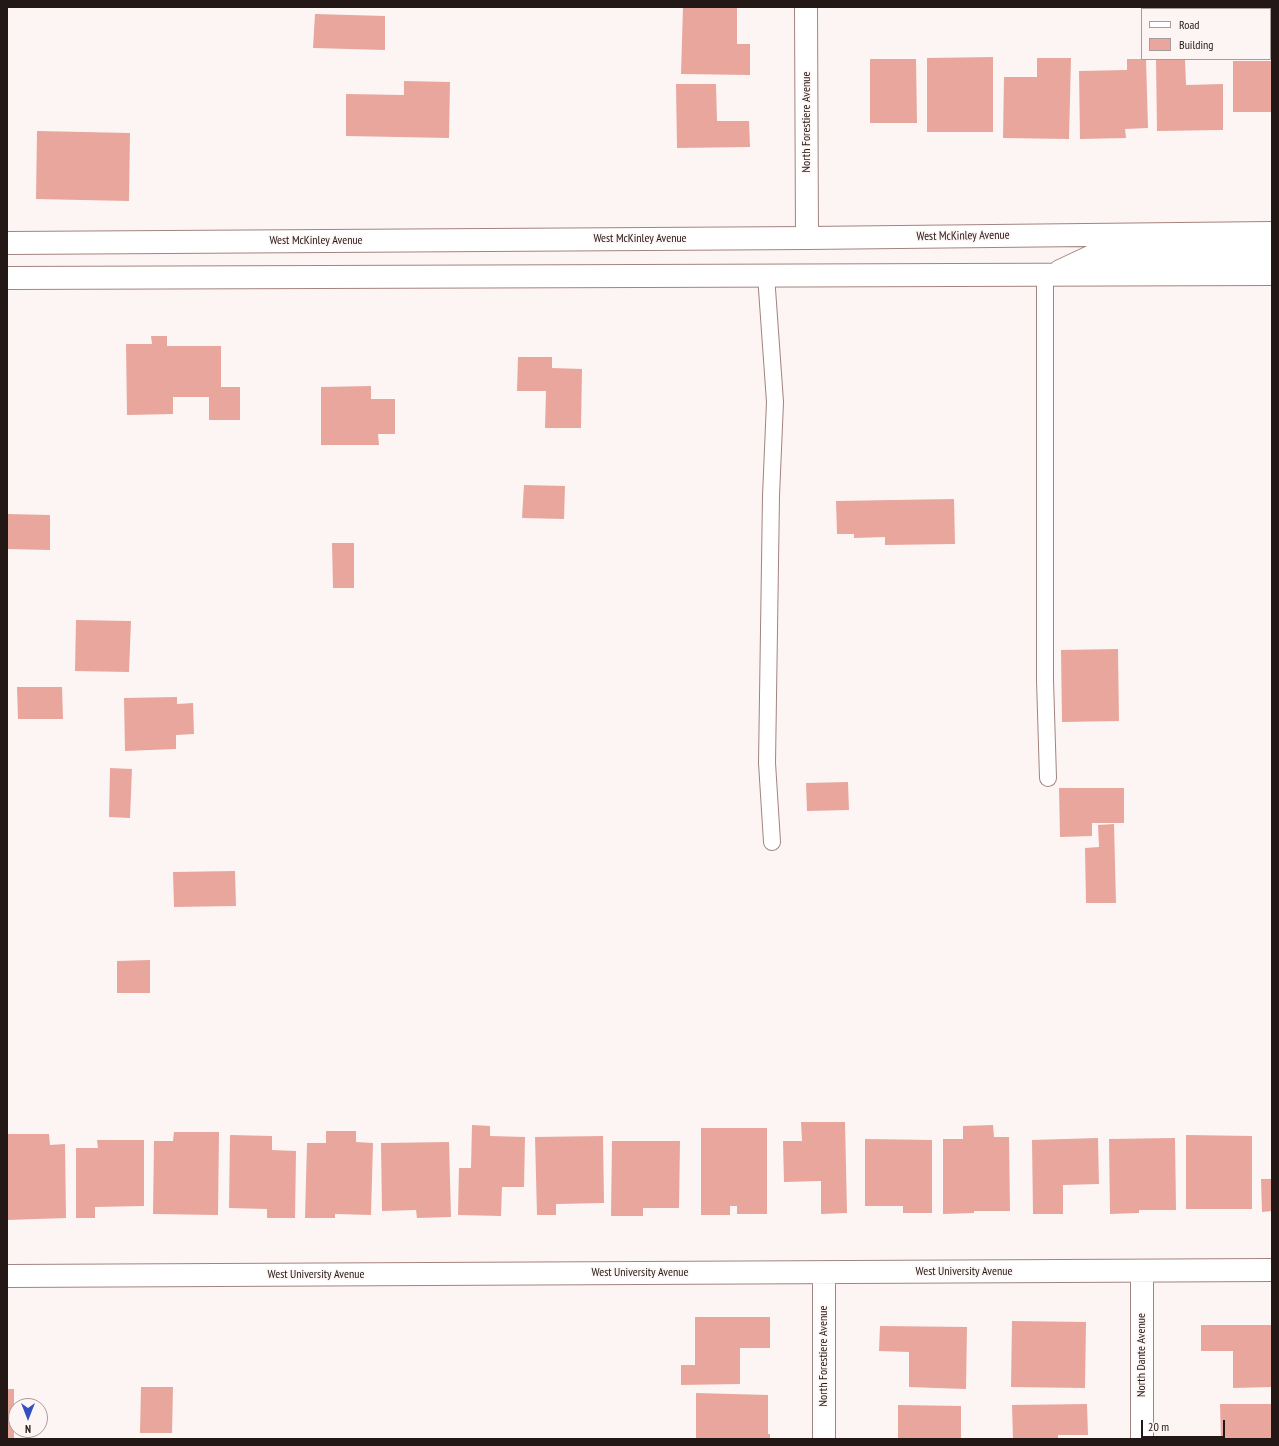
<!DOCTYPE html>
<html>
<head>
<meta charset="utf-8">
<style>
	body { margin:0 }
	#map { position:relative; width:1279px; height:1446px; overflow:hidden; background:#fdf5f4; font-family:"PT Sans Narrow",sans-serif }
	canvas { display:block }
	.frame { position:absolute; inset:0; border:8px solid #241816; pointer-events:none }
	.legend { position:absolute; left:1141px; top:8px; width:130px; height:52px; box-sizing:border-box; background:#fdf5f4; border:1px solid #a69d9b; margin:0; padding:5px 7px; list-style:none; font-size:12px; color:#241816 }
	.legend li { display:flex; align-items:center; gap:8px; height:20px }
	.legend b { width:20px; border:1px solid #a69d9b }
	.north { position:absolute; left:8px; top:1398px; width:40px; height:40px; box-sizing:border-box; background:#fdf5f4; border:1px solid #a69d9b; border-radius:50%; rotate:180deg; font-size:11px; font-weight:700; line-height:16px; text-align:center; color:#241816 }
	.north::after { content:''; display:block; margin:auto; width:14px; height:18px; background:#3150c1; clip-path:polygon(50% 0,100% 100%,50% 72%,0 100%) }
	.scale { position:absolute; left:1141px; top:1420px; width:84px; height:18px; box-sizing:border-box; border:2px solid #241816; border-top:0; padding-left:5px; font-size:12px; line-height:14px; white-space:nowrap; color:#241816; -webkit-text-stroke:3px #fdf5f4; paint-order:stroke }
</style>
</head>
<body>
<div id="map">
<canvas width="1279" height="1446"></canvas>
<div class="frame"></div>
<ul class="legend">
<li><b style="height:5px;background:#fff"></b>Road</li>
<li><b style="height:11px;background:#e8a69d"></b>Building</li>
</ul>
<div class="north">N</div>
<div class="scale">20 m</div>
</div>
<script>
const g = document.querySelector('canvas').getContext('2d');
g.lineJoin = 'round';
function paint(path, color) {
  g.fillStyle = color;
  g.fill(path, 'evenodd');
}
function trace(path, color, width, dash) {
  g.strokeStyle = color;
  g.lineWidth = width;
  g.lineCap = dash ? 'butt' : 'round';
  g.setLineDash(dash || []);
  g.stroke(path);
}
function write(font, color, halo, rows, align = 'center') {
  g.font = font + ' "PT Sans Narrow",sans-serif';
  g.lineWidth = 3;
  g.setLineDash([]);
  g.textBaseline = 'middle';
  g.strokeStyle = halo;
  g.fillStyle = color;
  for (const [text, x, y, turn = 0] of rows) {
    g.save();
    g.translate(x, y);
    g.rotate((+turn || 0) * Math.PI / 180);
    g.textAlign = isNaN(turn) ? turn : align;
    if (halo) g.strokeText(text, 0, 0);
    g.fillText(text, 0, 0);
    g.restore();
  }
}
const building = new Path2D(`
	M683,7L737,8V44H750V75L681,74Z
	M315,14L385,16V50L313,48Z
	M993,57V132H927V58Z
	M1037,58H1071L1069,139L1003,138L1004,77H1037Z
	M870,59H916L917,123H870Z
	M1127,59H1146L1148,128L1125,129L1126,138L1080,139L1079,71L1127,70Z
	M1156,59H1185L1186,85L1223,84V130L1157,131Z
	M1233,61H1272V112H1233Z
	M404,81L450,82L449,138L346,136V94L404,95Z
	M676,84H716L717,121H749L750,147L677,148Z
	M37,131L130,133L129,201L36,199Z
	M151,336H167V346H221V387H240V420H209V397H173V414L127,415L126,344H152Z
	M518,357H552V368L582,369L581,428H545L546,391H517Z
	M371,386V399H395V434H378L379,445H321V387Z
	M524,485L565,486L564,519L522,518Z
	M954,499L955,544L885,545V537L854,538V534H837L836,501Z
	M7,514L50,515V550L7,549Z
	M332,543H354V588H333Z
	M76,620L131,621L129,672L75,671Z
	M1118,649L1119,721L1062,722L1061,650Z
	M17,687H62L63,719H18Z
	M177,697V704L193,703L194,734L176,735V749L125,751L124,698Z
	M110,768L132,769L130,818L109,817Z
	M848,782L849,810L807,811L806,783Z
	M1059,788H1124V823H1092V836L1060,837Z
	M1114,824L1116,903H1086L1085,848L1099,847L1098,825Z
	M235,871L236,906L174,907L173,872Z
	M150,960V993H117V961Z
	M801,1122H845L847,1213L821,1214V1181L784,1182L783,1141H802Z
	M472,1125L490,1126V1136L525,1137L524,1187H502L501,1216L458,1215L459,1168H471Z
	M993,1125L994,1137H1009L1010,1211H974V1213L943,1214V1139H963V1126Z
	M701,1128H767V1214H737V1206H730V1215H701Z
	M326,1131H356V1142L373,1143L371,1215L335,1214V1218H305L307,1143H326Z
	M174,1132H219L218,1215L153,1214L154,1141H173Z
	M7,1134H49L50,1145L65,1144L66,1218L7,1220Z
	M230,1135L272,1136V1150L296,1151L295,1218H267V1209L229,1208Z
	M1186,1135L1252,1136V1209H1186Z
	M603,1136L604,1203L556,1204V1215H537L535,1137Z
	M1098,1138L1099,1184L1063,1185V1214H1033L1032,1140Z
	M1175,1138L1176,1210H1139V1213L1110,1214L1109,1139Z
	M865,1139L932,1140V1213H903V1206H865Z
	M97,1140H144V1206L95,1207V1218H76V1148H98Z
	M612,1141H680L679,1208H643V1216H611Z
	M449,1142L451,1217L417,1218L416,1210L382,1211L381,1143Z
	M1261,1179H1272V1211L1262,1212Z
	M695,1317H770V1348H740V1384L681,1385V1365H695Z
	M1012,1321L1086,1322L1085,1388L1011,1387Z
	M1201,1325H1272V1387L1233,1388V1351H1201Z
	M880,1326L967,1327L966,1389L909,1387V1352L879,1351Z
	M141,1387H173L172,1433H140Z
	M7,1389H14V1439H7Z
	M696,1393L768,1395V1434H770V1439H696Z
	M1087,1404L1088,1435H1058V1439H1013L1012,1405Z
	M1220,1404H1272V1439H1221Z
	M898,1405L961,1406V1439H898Z`);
const service = new Path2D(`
	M1045,274V680L1048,778
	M766,275L775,402L771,496L767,763L772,842`);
const minor = new Path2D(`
	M806,7L807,238
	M824,1273V1439
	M7,1276L1272,1270
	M1142,1439V1271`);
const secondary = new Path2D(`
	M7,243L807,238L1272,233
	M1060,271L1092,256L1272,254
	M7,278L1272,274`);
const streetNames = [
	["North Forestiere Avenue",807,122,-90],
	["West McKinley Avenue",963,236,-1],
	["West McKinley Avenue",640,239],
	["West McKinley Avenue",316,241],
	["West University Avenue",964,1272],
	["West University Avenue",640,1273],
	["West University Avenue",316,1275],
	["North Dante Avenue",1142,1355,-90],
	["North Forestiere Avenue",824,1356,-90]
];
paint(building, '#e8a69d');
trace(service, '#a3837f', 18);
trace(minor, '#a3837f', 24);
trace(secondary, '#a3837f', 24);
trace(service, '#fff', 16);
trace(minor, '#fff', 22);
trace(secondary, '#fff', 22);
write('12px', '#241816', '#fdf5f4', streetNames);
</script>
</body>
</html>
